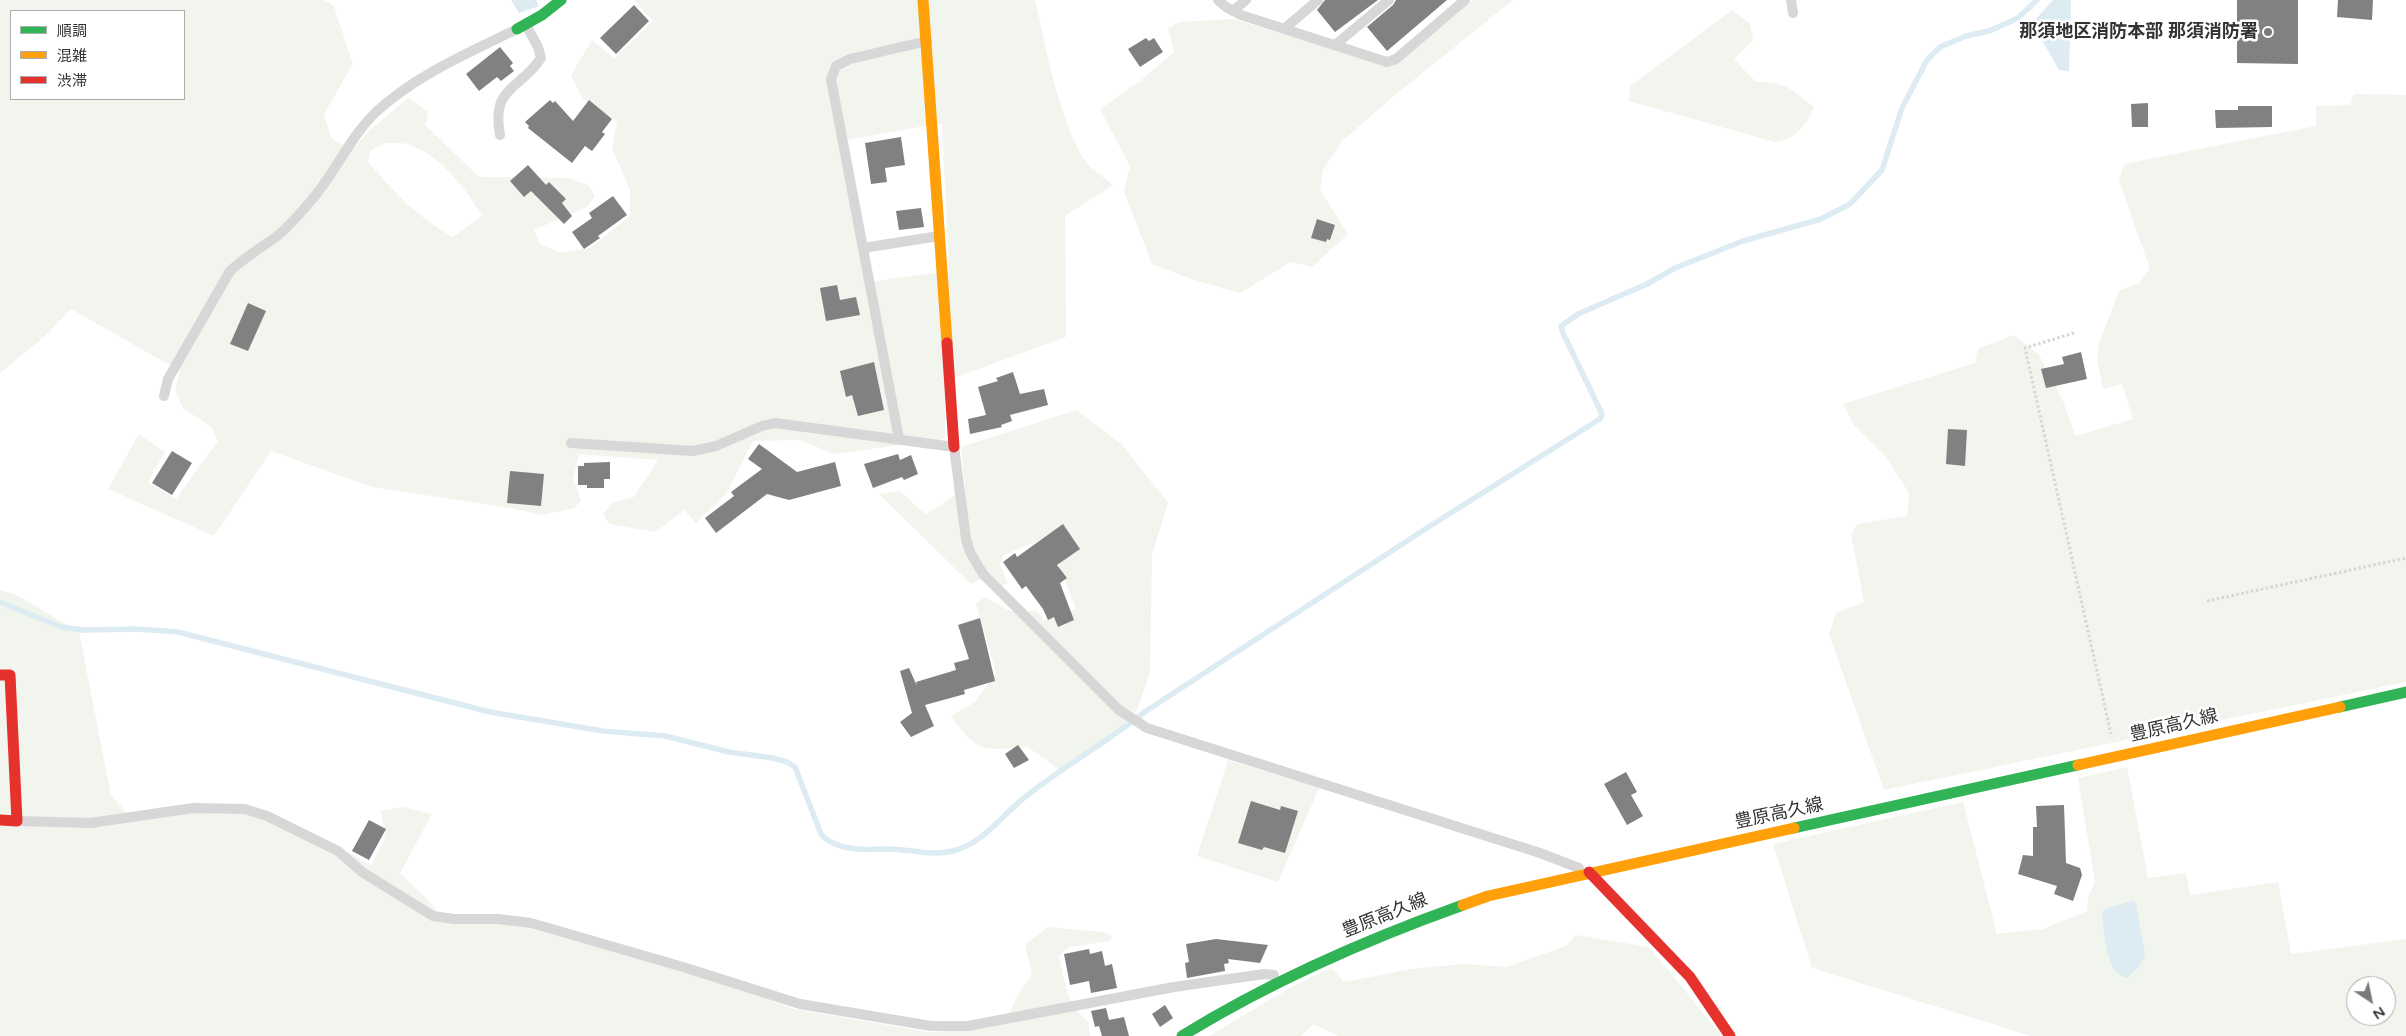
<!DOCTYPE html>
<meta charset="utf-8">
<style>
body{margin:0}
#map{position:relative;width:2406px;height:1036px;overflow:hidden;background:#fff;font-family:"Varela Round","Noto Sans JP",sans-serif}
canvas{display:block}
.legend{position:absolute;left:10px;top:10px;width:175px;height:90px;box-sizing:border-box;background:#fff;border:1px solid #adadad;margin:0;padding:6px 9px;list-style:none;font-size:15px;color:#333}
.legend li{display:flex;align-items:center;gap:10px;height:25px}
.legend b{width:25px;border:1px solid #adadad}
.north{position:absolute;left:2346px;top:976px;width:50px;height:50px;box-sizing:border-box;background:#fff;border:1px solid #adadad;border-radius:50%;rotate:146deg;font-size:14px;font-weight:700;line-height:20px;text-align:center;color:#333}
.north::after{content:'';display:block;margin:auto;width:18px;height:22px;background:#7a7a7a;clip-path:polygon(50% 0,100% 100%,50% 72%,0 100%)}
</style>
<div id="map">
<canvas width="2406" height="1036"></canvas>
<ul class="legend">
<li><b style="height:6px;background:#30b455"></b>順調</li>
<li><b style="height:6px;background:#ff9f0a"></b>混雑</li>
<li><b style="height:6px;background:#e5322d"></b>渋滞</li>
</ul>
<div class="north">N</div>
</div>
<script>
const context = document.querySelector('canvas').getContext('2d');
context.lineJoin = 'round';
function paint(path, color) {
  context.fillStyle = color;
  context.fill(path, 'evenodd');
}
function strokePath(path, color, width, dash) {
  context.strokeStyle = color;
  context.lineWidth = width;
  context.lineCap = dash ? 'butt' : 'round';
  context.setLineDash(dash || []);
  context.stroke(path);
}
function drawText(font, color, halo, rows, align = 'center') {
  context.font = font + ' "Varela Round","Noto Sans JP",sans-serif';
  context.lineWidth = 5;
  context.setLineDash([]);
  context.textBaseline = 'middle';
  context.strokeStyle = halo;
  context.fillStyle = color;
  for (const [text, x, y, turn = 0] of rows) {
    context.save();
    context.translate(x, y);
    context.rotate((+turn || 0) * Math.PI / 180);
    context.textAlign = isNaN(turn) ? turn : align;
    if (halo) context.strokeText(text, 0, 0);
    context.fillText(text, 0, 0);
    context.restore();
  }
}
const green = new Path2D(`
 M0,0H324L334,6L353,64L324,114L331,138L352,150L369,131L408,98L428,111L425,125L479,177L568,178L588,185L595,196L587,207L534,230L539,243L560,253L590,248L630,216V190L612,148L617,121L583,99L571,75L592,40L614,58L653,21L634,0H1035C1045,43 1062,137 1091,168C1098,174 1106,179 1113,185L1065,216L1066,337L945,381V439L834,454L800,440L753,441L726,494L696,523L684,510L656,532L609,524L603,514L614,502L634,497L658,460L579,454L573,479L581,500L575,508L542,515L510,508L372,487L271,451L214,536L108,489L139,434L165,452L148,482L176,499L218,441L211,427L183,408L175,390L180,371L71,309L45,336L0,373ZM11,11H184V99H11ZM942,123L949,271L867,282L846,140ZM384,143C392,144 403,142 411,145C442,158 466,188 482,216L453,237C417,217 395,193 368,162L370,151Z
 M1473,0H1513L1401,90L1342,141L1323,170L1320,190L1348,234L1312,267L1291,262L1240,293L1191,279L1152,264L1124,192L1130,166L1100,109L1139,82L1174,52L1168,28L1179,22L1233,19L1390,66Z
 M1732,10L1750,24L1753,40L1734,59L1756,82C1787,82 1790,89 1814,107C1807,125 1795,140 1775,142L1629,101L1630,86Z
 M2354,94L2406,95V682L1884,790L1829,634L1836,613L1864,602L1851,535L1857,524L1907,516L1909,493L1886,457L1854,425L1843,404L1975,363L1978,349L2014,335L2039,355L2063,401L2075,436L2133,419L2122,384L2103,389L2097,360L2099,343L2119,291L2139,283L2150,269L2119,180L2124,164L2316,126V106L2350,105Z
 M1077,410L1122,445L1168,503L1152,554L1150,672L1137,710L1119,730L1058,769L1028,747C983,750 978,754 951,716L975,702L996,673L976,603L985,597L1010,611H1037L1044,620L1076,609L1048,537L1004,555L1000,565L1008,583L1002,586L991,574L971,584L879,494L900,491L926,515L965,488L961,447Z
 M0,590L15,594L79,632L111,795L132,819L192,811L244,812L266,817L333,851L348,852L371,866L385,838L381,811L403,807L432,814L400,873L430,902L443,922L501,924L532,929L727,984L794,1009L928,1032L973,1030L1004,1024L1018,995L1032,974L1025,945L1048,927L1102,932L1112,936L1110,941L1069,947L1059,956C1065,982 1066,1005 1088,1021L1090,1036H0Z
 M1228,760L1319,788L1278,882L1197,856Z
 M2127,767L2148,878L2186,873L2190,895L2278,882L2291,954L2406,939V1036H2031L1812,968L1773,844L1963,802L1997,934L2043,929L2087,911L2088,898L2095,882L2078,778ZM2356,986H2386V1016H2356Z
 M1576,935L1649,947L1722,1036H1338L1314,1024L1301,1036H1209L1295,985L1331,968L1344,982L1411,969L1464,964L1506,967L1566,946Z`);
const water = new Path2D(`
 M511,0H536L539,6L519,13Z
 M2053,0H2071L2069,71L2059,70L2032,23Z
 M2133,901L2136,904L2145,955L2141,964L2127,978C2104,972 2105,932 2102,913L2106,908Z`);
const stream = new Path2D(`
 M0,602L61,627L83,630L137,629L178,632L490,712L603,731L665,736L729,752L773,758L787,762L795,767L821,834C835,851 865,850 885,849C908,848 930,857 953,851C984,843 1001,816 1025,797C1064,766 1107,742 1146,711L1430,526L1600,419L1602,414L1563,333L1561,326L1578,314L1647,284L1675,268L1743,241L1821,219L1850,204L1882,170L1902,108L1927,60L1940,47L1966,36L1989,31L2018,18L2037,0`);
const building = new Path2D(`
 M1325,0H1378L1335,32L1317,10Z
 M1396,0H1447L1387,51L1367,27L1393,5Z
 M2237,0H2298V64L2237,63Z
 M2338,0H2373L2372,20L2337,17Z
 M634,5L649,21L616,54L600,38Z
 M1146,38L1149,41L1154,38L1163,52L1140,67L1128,49Z
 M500,47L513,63L510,66L514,71L501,81L497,77L479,91L466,74Z
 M550,100L553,103L555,101L573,121L589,100L612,119L602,132L605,134L592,151L585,146L572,163L528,128L529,126L525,122Z
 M2148,103V127H2132L2131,104Z
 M2238,106H2272V127L2216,128L2215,110H2238Z
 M901,137L905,165L885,168L887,182L871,184L865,143Z
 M528,165L546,185L549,182L566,199L562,203L572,216L564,224L531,191L524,197L510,181Z
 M613,196L627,215L598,236L600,238L584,249L572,232L592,218L589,213Z
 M921,208L924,227L899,230L896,211Z
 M1317,219L1335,225L1330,240L1327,239L1326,242L1311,238Z
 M837,285L840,300L856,297L860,315L826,321L820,288Z
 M248,303L266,311L248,351L230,344Z
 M2081,352L2087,379L2046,388L2041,369L2064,364L2062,357Z
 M874,362L884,410L858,416L852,395L846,397L840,371Z
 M1013,372L1020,394L1044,389L1048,405L1010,415L1012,421L1001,425L1002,427L970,434L968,419L986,415L978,387L998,381L996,378Z
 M1948,429L1967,430L1965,466L1946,464Z
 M759,444L797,472L835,462L841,486L789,500L767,494L716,533L705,518L734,496L731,492L762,469L748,459Z
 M172,451L192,463L172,495L152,483Z
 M898,454L900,460L911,455L918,474L904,480L902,477L873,488L864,464Z
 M610,462V479H604V488H587V485H578V466H584V463Z
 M510,471L544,474L541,506L507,503Z
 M1063,524L1080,549L1057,565L1067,578L1060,583L1074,620L1058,627L1054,617L1048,620L1043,609L1026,586L1022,589L1003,562L1015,553L1017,557Z
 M980,618L995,681L964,690L965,694L925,705L934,726L911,737L900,722L912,713L900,671L909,668L917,686L916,682L956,670L954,663L969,659L958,625Z
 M1018,745L1029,760L1014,768L1005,754Z
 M1626,772L1637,792L1631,795L1643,816L1627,825L1604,784Z
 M1251,801L1280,810L1281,806L1298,811L1285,853L1264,847L1262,850L1238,843Z
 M2064,805L2066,863L2080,868L2082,875L2073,901L2054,894L2057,886L2018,874L2023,855L2033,856V827H2037L2036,806Z
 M369,820L386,829L369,860L352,851Z
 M1216,939L1268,945L1260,963L1228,959L1229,963L1224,964L1225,971L1187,978L1185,963L1189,962L1186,944Z
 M1089,949L1090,954L1102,951L1105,966L1112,964L1117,988L1091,993L1089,981L1070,985L1064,954Z
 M1165,1005L1173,1018L1160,1027L1152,1014Z
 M1106,1008L1109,1020L1124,1017L1129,1036H1102L1099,1026L1095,1027L1091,1011Z`);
const path = new Path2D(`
 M2074,333L2025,348L2111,734
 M2207,601L2406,558`);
const lane = new Path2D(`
 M1218,0L1226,7L1241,15L1387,62L1396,59L1465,0
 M1791,0L1793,13
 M1233,11L1246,0
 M1284,29L1318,0
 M1335,45L1389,0
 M500,135C491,86 520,90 541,58L538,47L526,25
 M863,248L939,236
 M164,396L168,379L230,271C244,258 260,248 276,237C291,225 303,210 315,196C337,169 351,136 376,112C416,75 468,53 517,29
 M899,439L831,79L836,66L850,59L927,41
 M571,443L693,451L716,446L762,426L775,423L954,447L966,539L970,552L983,574L1119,710L1147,728L1540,853L1579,868
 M18,821L91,823L193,808L245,809L267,816L338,851L362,872L433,916L454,919H498L531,923L683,967L800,1004L931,1026H968L1174,987L1264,974L1274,975`);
const fast = new Path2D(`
 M517,29L542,15L561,0
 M2340,707L2406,692
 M1794,828L2078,765
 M1182,1036C1271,981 1365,940 1463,905`);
const slow = new Path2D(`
 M923,0L947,343
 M2078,765L2340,707
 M1463,905L1488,896L1794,828`);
const jam = new Path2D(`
 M947,343L954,447
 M0,675H10L17,821L0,820
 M1589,872L1690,977L1730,1036`);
const markers = [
 [2268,32,5,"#7a7a7a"]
];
const poiNames = [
 ["那須地区消防本部 那須消防署",2258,32]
];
const streetNames = [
 ["豊原高久線",2174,726,-13],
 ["豊原高久線",1779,814,-12],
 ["豊原高久線",1385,916,-22]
];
paint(green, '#f1f5ed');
paint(water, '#ddebf3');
strokePath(stream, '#ddebf3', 5.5);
paint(building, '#818181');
strokePath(path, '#d6d6d6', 3, [2.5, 2.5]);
strokePath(lane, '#d7d7d7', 10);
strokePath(fast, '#30b455', 11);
strokePath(slow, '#ff9f0a', 11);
strokePath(jam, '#e5322d', 11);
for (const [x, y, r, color] of markers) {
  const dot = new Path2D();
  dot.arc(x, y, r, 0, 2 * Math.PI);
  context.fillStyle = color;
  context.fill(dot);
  strokePath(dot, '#fff', 2);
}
drawText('bold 18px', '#333', '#fff', poiNames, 'right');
drawText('18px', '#333', '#fff', streetNames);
</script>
